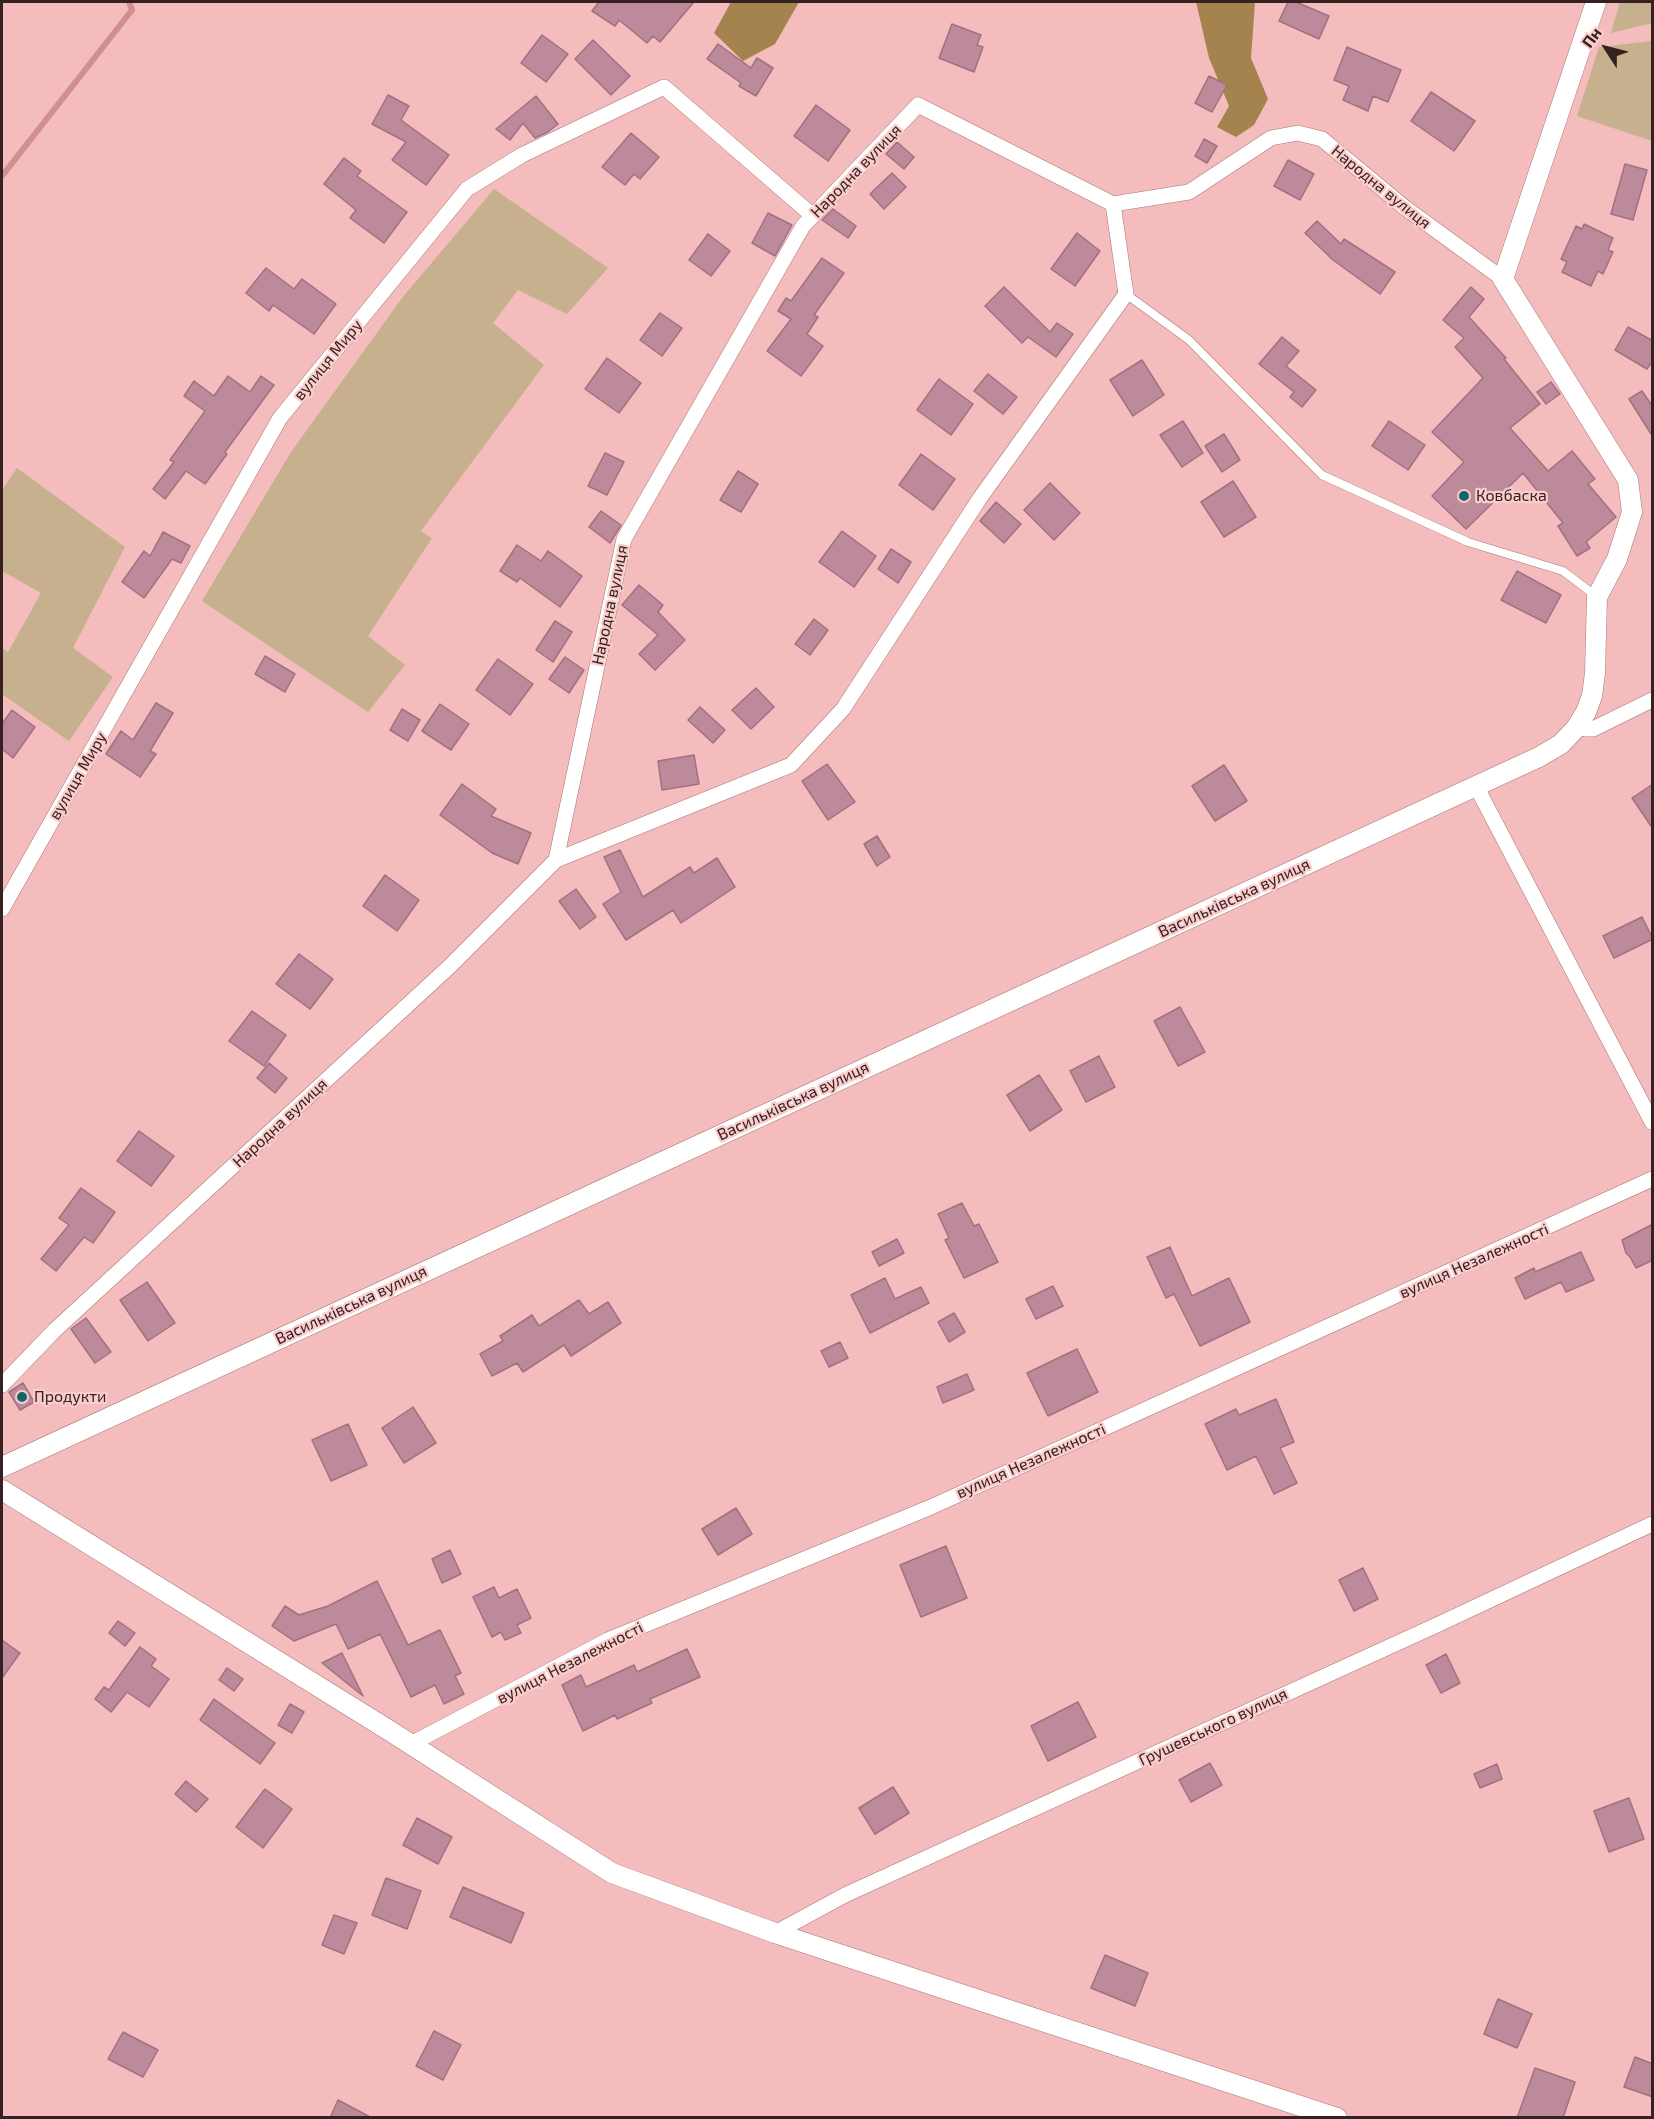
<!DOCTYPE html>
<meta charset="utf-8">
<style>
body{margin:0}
#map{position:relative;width:1654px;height:2119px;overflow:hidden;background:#f4bcbd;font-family:"Exo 2",sans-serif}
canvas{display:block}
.frame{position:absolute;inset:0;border:3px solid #362121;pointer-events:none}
.north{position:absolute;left:1576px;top:18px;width:60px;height:60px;-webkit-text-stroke:4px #facccc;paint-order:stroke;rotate:306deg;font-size:16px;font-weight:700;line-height:24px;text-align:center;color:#362121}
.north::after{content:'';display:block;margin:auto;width:21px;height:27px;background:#362121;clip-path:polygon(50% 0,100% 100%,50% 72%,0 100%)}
</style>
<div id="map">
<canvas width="1654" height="2119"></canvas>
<div class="frame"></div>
<div class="north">Пн</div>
</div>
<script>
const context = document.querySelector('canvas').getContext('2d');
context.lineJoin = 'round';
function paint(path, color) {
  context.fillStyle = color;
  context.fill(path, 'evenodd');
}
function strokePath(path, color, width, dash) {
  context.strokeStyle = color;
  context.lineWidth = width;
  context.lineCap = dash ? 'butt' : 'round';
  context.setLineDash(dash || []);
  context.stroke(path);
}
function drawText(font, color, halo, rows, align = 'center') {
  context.font = font + ' "Exo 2",sans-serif';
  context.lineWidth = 4.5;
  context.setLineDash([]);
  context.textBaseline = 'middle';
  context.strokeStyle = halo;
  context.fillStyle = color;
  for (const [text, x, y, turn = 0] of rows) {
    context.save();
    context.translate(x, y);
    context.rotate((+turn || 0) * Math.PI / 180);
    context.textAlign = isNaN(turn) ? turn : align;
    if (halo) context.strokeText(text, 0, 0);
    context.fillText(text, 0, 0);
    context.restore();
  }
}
const green = new Path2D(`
 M1620,2H1652V23L1611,33Z
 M1652,41V141L1577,116L1599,47Z
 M494,189L608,268L567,314L518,290L493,323L544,365L421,531L432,538L368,636L405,665L368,712L202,601L291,452L402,298Z
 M17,468L125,547L73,648L113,677L69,741L2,694V648L8,652L41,593L2,571V490Z`);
const forest = new Path2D(`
 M731,2H799L775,44L743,61L714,33Z
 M1196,2H1255L1251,58L1268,99L1254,125L1236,137L1217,127L1229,106L1209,58Z`);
const stream = new Path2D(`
 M2,176L132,10L129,2`);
const building = new Path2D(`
 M599,2H694L660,42L653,36L647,43L619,20L615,26L592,11Z
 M1288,2H1296L1329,16L1319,39L1279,21Z
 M952,24L981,35L977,45L983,47L974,72L939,58Z
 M542,35L568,54L546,82L521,63Z
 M593,40L630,76L611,95L575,59Z
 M718,44L751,68L757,58L773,68L756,96L739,86L741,83L707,59Z
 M1347,47L1401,70L1388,102L1373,96L1368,111L1343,100L1349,86L1334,80Z
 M1209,76L1227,85L1212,112L1195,103Z
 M1431,92L1475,121L1454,151L1411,121Z
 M388,95L409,106L401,120L449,155L426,185L392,160L406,142L372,124Z
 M536,96L558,124L548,132L535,138L523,123L510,140L496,129Z
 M816,105L850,130L828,161L794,136Z
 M631,133L659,157L640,179L634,174L625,185L602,167Z
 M1204,139L1217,146L1207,163L1195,156Z
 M897,142L914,157L904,169L886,154Z
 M344,158L361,171L357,176L407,212L384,243L350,218L356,210L324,184Z
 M1288,160L1314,174L1300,200L1274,186Z
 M1625,164L1647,170L1633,220L1611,214Z
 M892,173L906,187L884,209L870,194Z
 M833,209L856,226L848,238L822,220Z
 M768,213L792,225L775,256L752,243Z
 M1317,221L1341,244L1344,239L1395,272L1380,294L1333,260L1305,233Z
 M1584,224L1613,238L1608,250L1613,252L1603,274L1598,271L1591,286L1562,272L1567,262L1561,259L1576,226L1582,229Z
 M1077,233L1100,251L1075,286L1051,269Z
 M708,234L730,251L711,276L689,260Z
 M822,258L844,273L814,315L818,317L807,334L823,346L801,376L767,351L791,319L778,311L786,298L791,301Z
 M266,268L294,289L302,279L336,304L314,334L273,305L269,311L246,293Z
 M1004,287L1050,332L1057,323L1073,334L1056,357L1028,337L1022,343L985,306Z
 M1471,287L1484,299L1469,317L1506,358L1504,359L1540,404L1510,428L1548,471L1572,451L1595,479L1588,484L1616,517L1586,542L1590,548L1577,556L1558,526L1563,523L1523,473L1466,529L1432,496L1464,462L1432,432L1483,378L1455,347L1464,338L1443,320Z
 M660,313L682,328L662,356L640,340Z
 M1628,327L1653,341V360L1647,369L1615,350Z
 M1282,337L1299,351L1286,366L1316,390L1302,407L1290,397L1294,392L1259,364Z
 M607,358L641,383L619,413L585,389Z
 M1142,360L1164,395L1133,416L1110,380Z
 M988,374L1017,397L1003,414L974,391Z
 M228,376L250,392L261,376L274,385L225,452L227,454L205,484L186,471L165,499L153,489L174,462L170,460L205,411L184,396L194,381L214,396Z
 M939,379L973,404L951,435L917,410Z
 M1551,382L1560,394L1546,404L1537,392Z
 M1642,391L1653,407V437L1629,399Z
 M1183,421L1203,453L1182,467L1160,435Z
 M1389,421L1425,445L1408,470L1372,446Z
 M1224,434L1240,460L1222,472L1205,446Z
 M605,453L624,462L607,495L588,486Z
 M921,454L955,479L933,510L899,485Z
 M738,471L758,484L741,512L720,500Z
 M1233,481L1256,517L1224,537L1201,502Z
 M1050,483L1080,513L1054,540L1024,510Z
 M996,502L1021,524L1004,543L980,521Z
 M601,511L621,525L610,543L589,527Z
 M842,531L876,556L854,587L819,562Z
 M163,532L190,546L181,563L172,559L144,598L122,582L144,551L150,556Z
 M517,545L541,561L548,551L582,576L560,607L520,578L517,582L500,571Z
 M891,549L911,562L898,583L878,569Z
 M1517,571L1561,595L1546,623L1501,600Z
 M639,585L663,605L658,612L685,640L655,670L639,654L658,635L622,605Z
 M814,619L828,630L810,655L795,644Z
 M555,621L572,632L553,662L536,650Z
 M265,656L295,674L285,692L255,674Z
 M565,657L584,670L569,693L549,679Z
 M498,659L533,684L510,715L476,690Z
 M756,688L774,707L751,729L732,710Z
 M156,703L173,713L150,751L156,754L140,777L106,754L121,731L133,740Z
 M440,704L469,724L451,750L422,731Z
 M700,707L725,730L713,743L688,720Z
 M402,709L420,720L408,741L390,730Z
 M12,710L35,727L13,758L2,749V724Z
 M694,755L699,784L662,790L658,761Z
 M827,764L855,802L828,820L802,781Z
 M1224,765L1247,801L1215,821L1192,786Z
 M462,784L496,809L491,816L531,833L518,864L492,853L440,815Z
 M1653,784V829L1632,798Z
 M877,836L890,857L877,866L864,844Z
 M620,850L643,897L690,867L694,873L717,858L735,887L681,923L673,910L626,940L603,904L621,892L604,857Z
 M385,875L419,900L397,931L363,906Z
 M576,889L596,917L580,929L559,901Z
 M1642,917L1653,939L1614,958L1603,936Z
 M299,954L333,979L310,1009L276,984Z
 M1180,1007L1205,1052L1178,1066L1154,1021Z
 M252,1011L286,1035L264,1066L229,1041Z
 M1099,1056L1115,1087L1086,1102L1070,1071Z
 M269,1063L287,1078L275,1093L257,1078Z
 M1039,1075L1062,1110L1030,1131L1007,1095Z
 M139,1131L174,1156L151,1186L117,1161Z
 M81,1188L115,1212L93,1243L84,1237L56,1271L41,1259L69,1225L59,1218Z
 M962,1203L974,1226L979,1224L998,1262L964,1278L945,1240L949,1238L938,1214Z
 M1653,1224V1260L1636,1268L1630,1257L1626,1253L1622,1240Z
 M897,1239L904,1253L879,1266L872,1252Z
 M1170,1247L1192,1296L1229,1278L1250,1322L1200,1346L1174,1294L1166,1298L1147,1257Z
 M1581,1252L1594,1280L1566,1292L1561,1282L1525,1299L1515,1278L1534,1268L1535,1272Z
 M885,1278L895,1299L921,1287L929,1303L870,1333L851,1295Z
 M147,1282L175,1323L148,1341L120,1300Z
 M1053,1286L1063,1306L1036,1319L1026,1299Z
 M579,1300L589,1314L608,1302L621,1323L571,1356L564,1345L523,1372L517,1363L492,1376L480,1354L503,1341L500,1336L532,1315L539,1326Z
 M954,1313L965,1332L949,1342L938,1322Z
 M86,1318L111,1352L95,1363L71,1329Z
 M840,1342L848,1358L829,1367L821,1351Z
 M1077,1349L1098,1392L1048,1416L1027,1373Z
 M967,1374L974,1390L943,1403L937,1387Z
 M23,1383L34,1402L20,1410L9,1392Z
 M1276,1399L1294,1442L1280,1448L1297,1483L1274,1494L1256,1456L1227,1470L1205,1424L1236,1409L1239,1415Z
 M413,1407L436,1443L404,1463L382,1428Z
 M348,1424L367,1465L331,1481L312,1440Z
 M736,1508L752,1534L718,1555L702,1529Z
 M946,1546L967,1598L921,1617L900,1565Z
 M450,1550L461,1574L442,1583L432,1559Z
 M1363,1568L1378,1599L1354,1611L1339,1580Z
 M377,1581L408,1645L440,1630L461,1673L455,1676L464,1694L444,1704L435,1685L411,1697L380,1634L348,1649L336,1624L294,1641L272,1626L285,1606L299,1615L328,1606Z
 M494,1587L499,1598L517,1589L531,1618L517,1625L521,1633L505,1640L501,1632L492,1637L473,1597Z
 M118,1621L135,1633L125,1646L109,1633Z
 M2,1640L20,1653L2,1678Z
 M140,1647L156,1659L151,1666L169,1679L149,1707L127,1692L111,1712L95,1699L104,1687L109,1690Z
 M687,1649L700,1677L650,1699L652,1703L617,1719L615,1715L583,1731L562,1685L581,1675L586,1687L634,1665L637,1672Z
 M342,1653L363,1696L322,1663Z
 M1446,1654L1460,1683L1441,1693L1426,1665Z
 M227,1668L243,1679L234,1691L219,1680Z
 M214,1699L275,1743L260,1764L200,1720Z
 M1078,1702L1096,1737L1048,1761L1031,1726Z
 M290,1704L304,1712L292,1733L278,1725Z
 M1210,1763L1222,1785L1191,1802L1179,1780Z
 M1497,1764L1502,1779L1480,1788L1474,1774Z
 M186,1781L208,1799L196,1812L175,1794Z
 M893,1787L909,1813L875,1834L859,1808Z
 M265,1789L292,1809L263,1848L236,1827Z
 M1629,1798L1644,1839L1609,1852L1594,1811Z
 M417,1818L452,1837L438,1864L403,1845Z
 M386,1878L421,1891L407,1929L372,1915Z
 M463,1887L524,1913L511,1943L450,1917Z
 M334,1915L357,1923L344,1954L322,1945Z
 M1105,1955L1148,1973L1135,2006L1091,1988Z
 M1498,1999L1532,2014L1517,2048L1484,2034Z
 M434,2031L461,2045L443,2080L416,2066Z
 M123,2032L158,2050L143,2077L108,2059Z
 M1635,2057L1653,2064V2097L1624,2087Z
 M1535,2068L1575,2082L1563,2118H1517Z
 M338,2100L372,2118H330Z`);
const service = new Path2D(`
 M1126,294L1189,340L1322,475L1468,542L1563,571L1596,596`);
const minor = new Path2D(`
 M1577,727L1586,729H1593L1652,700
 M1476,786L1652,1122
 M556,860L791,765L843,709L980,498L1126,294L1113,204
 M2,909L280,418L467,189L522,155L664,87L813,216
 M2,1385L55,1330L450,966L556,860L624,539L803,226L918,105L1113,204L1189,192L1271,138L1298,133L1322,139L1404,207L1503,279
 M411,1744L608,1640L931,1507L1652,1179
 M775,1933L845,1895L1439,1624L1652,1524`);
const tertiary = new Path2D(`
 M2,1467L1476,786L1539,757L1561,744L1577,727L1586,712L1592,696L1595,673L1597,597L1617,559L1632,512L1628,480L1503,279L1596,2
 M2,1490L390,1731L612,1873L775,1933L1337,2118`);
const markers = [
 [1464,496,6,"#166567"],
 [22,1397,6,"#166567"]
];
const streetNames = [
 ["Народна вулиця",856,171,-46],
 ["Народна вулиця",1381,187,39],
 ["вулиця Миру",328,360,-51],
 ["Народна вулиця",610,605,-78],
 ["вулиця Миру",78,776,-60],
 ["Васильківська вулиця",1234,898,-25],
 ["Васильківська вулиця",793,1101,-25],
 ["Народна вулиця",280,1123,-43],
 ["вулиця Незалежності",1474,1261,-24],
 ["Васильківська вулиця",351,1305,-25],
 ["вулиця Незалежності",1031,1461,-24],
 ["вулиця Незалежності",570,1663,-27],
 ["Грушевського вулиця",1213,1727,-25]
];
const poiNames = [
 ["Ковбаска",1476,496],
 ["Продукти",34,1397]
];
paint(green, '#c7b08e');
paint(forest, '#a4834e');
strokePath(stream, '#d18f90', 6);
paint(building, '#bc8a9a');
strokePath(building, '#a27181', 1.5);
strokePath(service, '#aa7677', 9);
strokePath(minor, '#aa7677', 16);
strokePath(tertiary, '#aa7677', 21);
strokePath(service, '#fff', 8);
strokePath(minor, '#fff', 15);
strokePath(tertiary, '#fff', 20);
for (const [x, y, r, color] of markers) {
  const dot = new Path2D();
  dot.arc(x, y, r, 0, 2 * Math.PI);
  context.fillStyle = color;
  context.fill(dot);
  strokePath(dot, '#facccc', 2);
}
drawText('16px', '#362121', '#facccc', streetNames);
drawText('16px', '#362121', '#facccc', poiNames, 'left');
</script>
